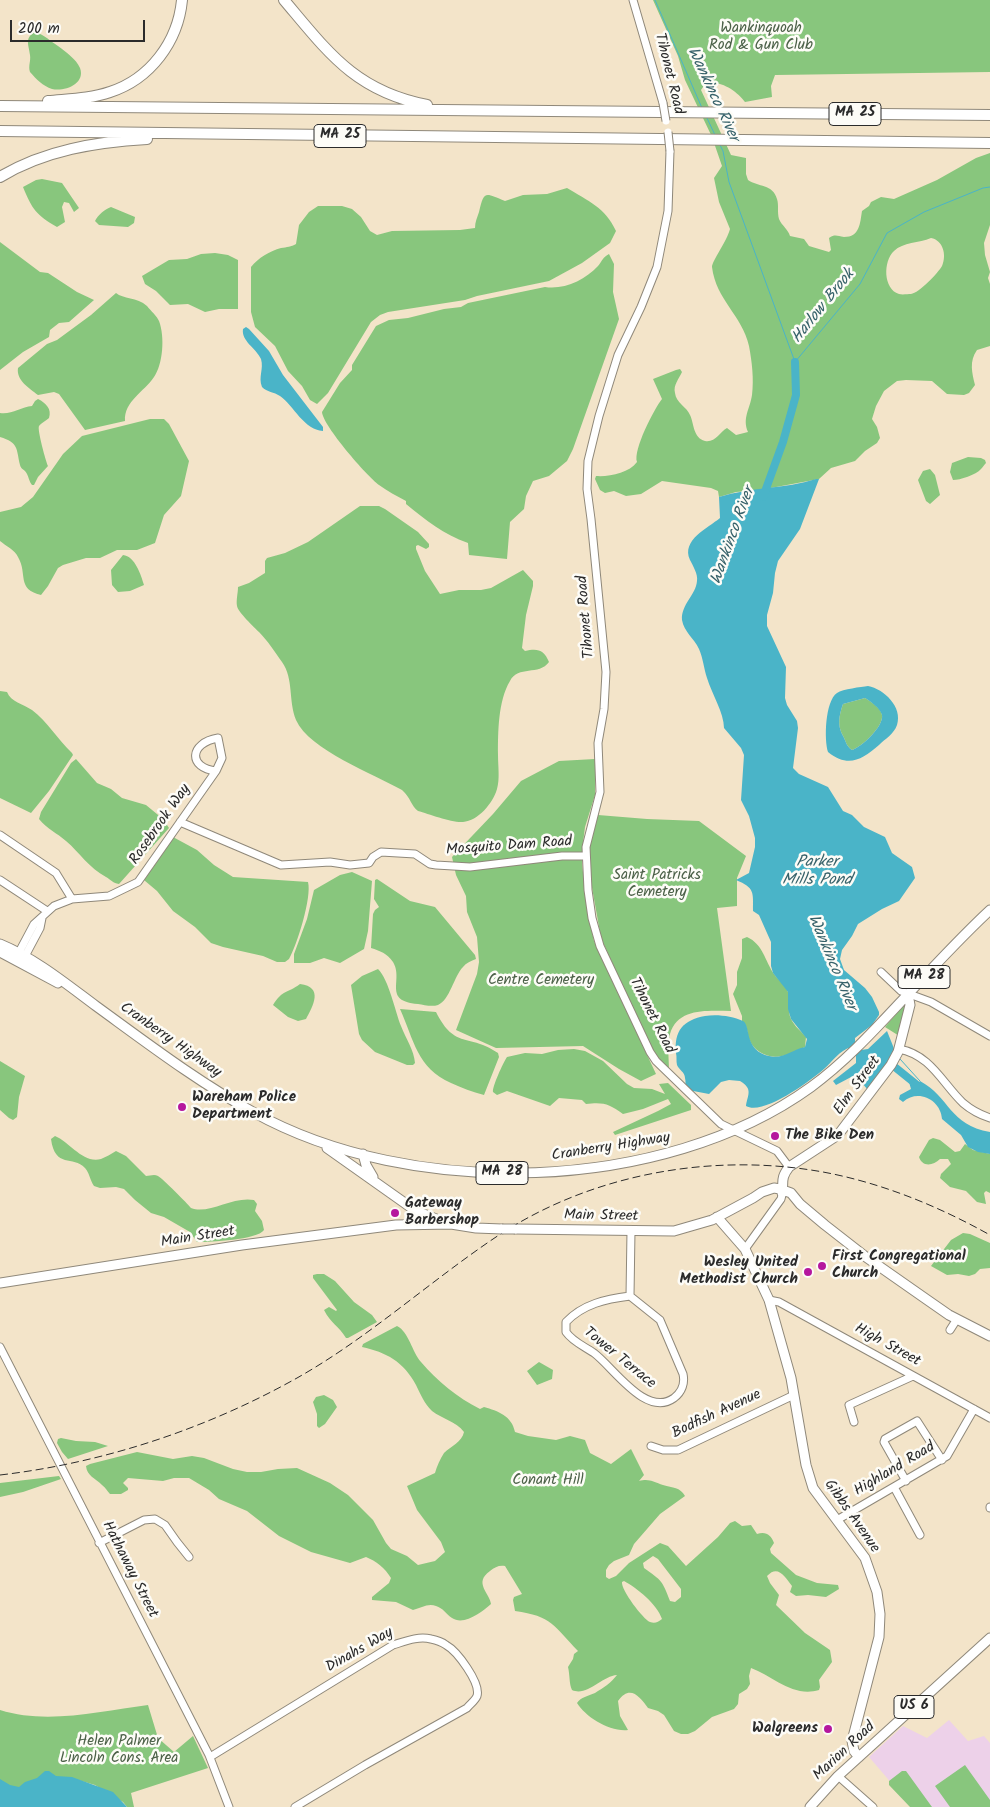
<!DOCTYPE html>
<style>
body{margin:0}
#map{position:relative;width:990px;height:1807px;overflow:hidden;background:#f3e4c9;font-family:Kalam,sans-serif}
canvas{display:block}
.scale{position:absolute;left:10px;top:20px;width:135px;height:22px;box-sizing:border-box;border:2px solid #2b2b2b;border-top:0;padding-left:6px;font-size:15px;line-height:18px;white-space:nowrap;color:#2b2b2b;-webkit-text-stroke:4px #fdfcf7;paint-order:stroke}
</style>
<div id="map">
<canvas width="990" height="1807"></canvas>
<div class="scale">200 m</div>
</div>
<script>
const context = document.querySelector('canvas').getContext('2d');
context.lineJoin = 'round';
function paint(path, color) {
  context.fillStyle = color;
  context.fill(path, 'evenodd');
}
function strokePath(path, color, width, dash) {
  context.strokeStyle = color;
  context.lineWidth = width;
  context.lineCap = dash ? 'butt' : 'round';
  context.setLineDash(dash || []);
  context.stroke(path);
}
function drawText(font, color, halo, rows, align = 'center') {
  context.font = font + ' Kalam,sans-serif';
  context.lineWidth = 5;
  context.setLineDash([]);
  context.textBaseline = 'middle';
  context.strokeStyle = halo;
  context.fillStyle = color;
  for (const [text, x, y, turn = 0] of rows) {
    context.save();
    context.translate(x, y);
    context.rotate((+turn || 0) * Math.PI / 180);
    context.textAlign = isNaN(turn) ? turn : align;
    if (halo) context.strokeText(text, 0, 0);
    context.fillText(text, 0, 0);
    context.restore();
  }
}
const built = new Path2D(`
 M949,1720L968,1741L984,1736L990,1743V1807H912L869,1757L903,1726L927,1738Z`);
const green = new Path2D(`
 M653,0H990V72L775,75L771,86L772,97L745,102C737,91 719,79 705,84L701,90L731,155L746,158V174L748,180C758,187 773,184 777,199C779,205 777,212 779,219C782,226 788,229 790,236L804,239L809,246L829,252L831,250L829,238C835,234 837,236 844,237C860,237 860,223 862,211L869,206L871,202L881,197L894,199L937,180L976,158L990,153V225L984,243L985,255L990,272L988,278L990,284V346L977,350C969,361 972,373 975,385L969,393L964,395L947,394L932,381L906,380L897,381L884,391L876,406L872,419L877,427L880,438L877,443L865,451L855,461L831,468L819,479L760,490L736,492L719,497L718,491L711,488L662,481L641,494L626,496L614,491L605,493L600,490L595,479L596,476C609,477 629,473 637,462C633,450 654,409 662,399L653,379L676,370L680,369L682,372C679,379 673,385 675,393C676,403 687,407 690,415C694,423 693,438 705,441C715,443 720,432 727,428L736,435L748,432C742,418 750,409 752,395C754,379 752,362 749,346C742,315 716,300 712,267C712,261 727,241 730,229L719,202L714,178L722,166L712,137L685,80L678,56ZM931,238C943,240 947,255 942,266C938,273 919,293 911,294C908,294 902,295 899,294C883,289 883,261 894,251C903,242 919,243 931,238Z
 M35,32C45,35 50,41 58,46C66,52 76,59 80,68C86,84 64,92 52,89C43,86 36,79 30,72C28,66 31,61 30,55C29,45 24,38 35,32Z
 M42,179L62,183L79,208L74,212L69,203L64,202L62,207L65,222L57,227C36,215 32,209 23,187L36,180Z
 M567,188C588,201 605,207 616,231L610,243L582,263L549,281L477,296L465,300L388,312L380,315L371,322L328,393L317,404L310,400L302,386L288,371L275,346L255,327L251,312V267C258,258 270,251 281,248C287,247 291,247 296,244L299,225L309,212L318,206H342L352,209L361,217L370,231L377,235L392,231L460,230L475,228C475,222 477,218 479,212C484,191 484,192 505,201L523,195L547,194Z
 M111,207L135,217L134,223L128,227L99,225L95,221C98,215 105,209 111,207Z
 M0,242L40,272L48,273L77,292L94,300L69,322L59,323L50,330L49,337L23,352L0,370Z
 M215,253L228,255L238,260V309H219L205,312L188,304L170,305L156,291L145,284L142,276L169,260L187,259L201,254Z
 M609,254L614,264L613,292L619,319L573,449L567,461L549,476L533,481L526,496L524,509L510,522L507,559L469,555L468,543C443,534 427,521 406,504V501C397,496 387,491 379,485C367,476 323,426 322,412L340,383L352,370V365L376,326L389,320L408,318L444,309L461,307L468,303L545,287C564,290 585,280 598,266C602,261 603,257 609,254Z
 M116,293C123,299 137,297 147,306C151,311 157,316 159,321C165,337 163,364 154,377C144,392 124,401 125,421L85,430L59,394L54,392L38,395C29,388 16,380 18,368L47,344L57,340L91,315Z
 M38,399C46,403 52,409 49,418C46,421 41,423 39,426C37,429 46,462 48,466L38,477L34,485H32C29,481 29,478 27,474C25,469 21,470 20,465C16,448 19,443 0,437V413C11,415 21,407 32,406L35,401Z
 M150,419H164L169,424L189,461L181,496L164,515L155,543L137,550H117L100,558H86L63,565L58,568L48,586L41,595C16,589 28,574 18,557C15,550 6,546 0,541V512L21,507L33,497L63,454L82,436Z
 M968,457L981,458L985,460L986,463C984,465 983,467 981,469C976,475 960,480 953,480L950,472L952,463Z
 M930,469L935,475L940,495L930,504L926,501L918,480L923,471Z
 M360,506H379L385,509L418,532L429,544V547L426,549L418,545L416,546V549L425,571L440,594L459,590H481L491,588L523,570L533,581V586L526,615L522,648L525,651C538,648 544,650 549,662C539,676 518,665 510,681C498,701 498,732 498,755C498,766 500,779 497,789C493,803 478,821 463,822C452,823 429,814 418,811C411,806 411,798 402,790C374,774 309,750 296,720C288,701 294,679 282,662C275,652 267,640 259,632C254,627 238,612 237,606C236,600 238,593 238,587L249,583L265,573V561L267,558L285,553L308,542Z
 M123,555C135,556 141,575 144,585L130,591L118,592L112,585L111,570Z
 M0,691L7,692C11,702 23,704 32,710C47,721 58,740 72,753L73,755L49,791L31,813L0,798Z
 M865,698C871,702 881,708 882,715C884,726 862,747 852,750C846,746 846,741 843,736C837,725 839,716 843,704Z
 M76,759L97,783L111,789L122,798L146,805L163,819L169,828L119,884C113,883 111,880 106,877C89,868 80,853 66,841C57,833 47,829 39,819L41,812L71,763Z
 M595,759V795L585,827L582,851V864L588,913L594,941L656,1074L641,1081L619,1069L583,1046L496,1048L456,1030L477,974L479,962L477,937L467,912L466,896L456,875L452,857L493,814L521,781L559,761Z
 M598,815L647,819L699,821L746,856L737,878V906L717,908L731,1011C709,1011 678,1007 670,1034C667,1045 669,1059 669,1070L652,1051L601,938L591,882L589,844Z
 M173,837L197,850L214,865L233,877L308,882C312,897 297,945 289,959L285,962H277L263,956L223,947L211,943L195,927L173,911L157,891L138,875Z
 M352,872L372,881L368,931L364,949L340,963L324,958L310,963H294V954L307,919L314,890L340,875Z
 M377,879L410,901L435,907L475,955L476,959C471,961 466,963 463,967C454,976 450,1000 438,1005C432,1007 424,1005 418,1004C382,1001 404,980 393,962C387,953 380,951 371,948L373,914L375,910L379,907L374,899L375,880Z
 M747,937C763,944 765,961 774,974C778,980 786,985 788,992C791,1002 787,1010 791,1019C795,1027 801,1031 806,1037L805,1047C797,1050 790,1055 782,1056C769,1059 754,1052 749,1039C747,1033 748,1026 742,1021V1016L733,994L737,985V972L742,958V939Z
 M378,969C389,980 395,1011 401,1026C406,1039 414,1050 415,1063L413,1065H407L375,1052L362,1040L359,1034L351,985L362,976Z
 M300,984C324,987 313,1006 306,1019L298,1021L288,1017L273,1005C283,989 287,994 300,984Z
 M910,998L904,1039L885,1027Z
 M400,1009L436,1012C455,1050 469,1033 498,1053L499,1057L484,1095C472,1092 462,1088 451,1083C417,1068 414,1040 400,1009Z
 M574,1049L585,1051L603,1061L627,1084L634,1088L652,1089L665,1094L659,1084L668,1083L691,1105V1110L615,1135L613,1132L658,1111L671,1104L668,1099L643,1109L623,1114C609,1104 604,1102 586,1104L582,1100L559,1098L550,1106L507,1091L497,1095L493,1092C492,1087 503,1063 507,1057L525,1053L542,1054L558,1050Z
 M0,1061L25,1076L19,1097L17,1117L13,1120L9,1118L0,1110Z
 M55,1136C70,1142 83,1164 101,1159C106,1157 111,1154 116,1151L126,1156L146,1176C150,1176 154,1174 158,1176C162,1178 188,1204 191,1208C209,1215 232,1196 254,1200L257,1204L255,1211L262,1221L264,1230C257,1240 210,1242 197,1242L190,1232L164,1217L151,1213L135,1200L124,1189L116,1187L100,1188L94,1186C90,1180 89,1172 85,1168C73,1155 55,1169 51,1139Z
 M933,1138L940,1140L955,1152L960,1151L965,1144L973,1150L990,1154V1193L986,1191L984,1193L986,1204L977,1202L966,1191L950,1187L940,1178L941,1174L951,1164L948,1159H940C933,1166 922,1167 919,1157L929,1140Z
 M963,1233L970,1234L990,1243V1268L980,1269L975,1274L969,1276L958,1274L947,1275L931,1266L951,1240Z
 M317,1274H324L335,1281L354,1302L372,1315L377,1322L348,1338H346C339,1326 331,1324 324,1310L329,1307L336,1311L337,1310L313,1278V1275Z
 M397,1326C409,1332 412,1352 421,1362C437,1381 458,1398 480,1409L484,1407C498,1411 512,1416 515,1432L528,1436L556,1440L570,1436L585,1440L590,1453L611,1464L631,1449L644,1475L639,1481C649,1478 654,1482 663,1485C673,1488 680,1487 685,1496L660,1514L634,1544L629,1555L614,1561L609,1565L606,1570V1577L609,1579L616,1576L629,1563L660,1543L668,1546L686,1566L718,1537L730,1523L735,1521L742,1526L751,1525L757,1534C766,1531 771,1535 774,1543L770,1549L771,1553L796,1575L817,1583L838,1585L839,1589L826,1597L808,1595L796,1596L790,1592L792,1586C785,1577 778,1564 767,1576L770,1583L779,1595L776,1605L805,1633L830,1650L832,1662L819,1680L820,1687L819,1690C793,1698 773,1676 751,1668L749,1676L750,1684L747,1689L739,1694L738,1704L734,1709L712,1717L695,1731L688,1734H681L674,1731L664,1715L658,1711L648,1708C640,1697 630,1684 618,1701L620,1716L628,1730C609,1732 586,1717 577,1703C581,1697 588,1696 595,1693C603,1688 611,1683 617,1675C602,1676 587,1697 572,1690C569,1684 570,1675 568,1667L573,1659L574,1654L578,1651C554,1626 552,1616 515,1611L513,1600L514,1597L522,1594L505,1566C499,1565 495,1567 490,1571C473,1583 490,1593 491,1604C482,1612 464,1626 452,1618C446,1614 443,1608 436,1606C428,1603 421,1608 413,1610L396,1602L372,1600V1597L389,1583L391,1578C385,1568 376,1561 366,1557L350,1563L311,1552L279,1536L247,1511L219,1499L209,1490L189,1478H174L163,1481L128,1478L123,1483L128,1488V1490L121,1494H110C107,1491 106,1488 102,1485C95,1478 87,1476 86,1466L90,1464L137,1452L173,1459L192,1456L204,1458L233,1469L247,1472H261L278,1469L297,1468L330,1483L348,1495L373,1520L386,1543L391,1549L407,1556L418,1565L435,1561L445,1552L441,1542L417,1510L407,1486L435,1473C437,1466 440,1459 444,1453C451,1446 462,1442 464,1432C456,1421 442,1419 432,1411C424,1403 421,1395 416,1385C404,1362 386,1352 362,1347L363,1344ZM653,1556L658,1559L681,1589V1597L675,1602L670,1601C662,1580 662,1581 644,1568L643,1563ZM624,1581C637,1588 657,1604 662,1619C658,1622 655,1624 650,1622C643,1619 621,1590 622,1582Z
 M539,1362L553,1370L552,1379L537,1385L527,1371Z
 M324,1395L333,1400L337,1407L325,1424L319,1428L317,1426V1414L313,1402L316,1397Z
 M61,1438L76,1441L95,1442L108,1446L68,1459L62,1452L57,1443L58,1439Z
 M59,1476L61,1479L23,1492L0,1497V1483Z
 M148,1705L158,1738L174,1752L193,1736L208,1768L131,1793L134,1807H127L123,1802L95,1785L78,1780L0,1793V1710C47,1725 101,1711 148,1705Z
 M965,1765L990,1800V1807H950L935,1786Z
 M902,1771H906L932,1807H910L889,1785V1781Z`);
const water = new Path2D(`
 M246,327L249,329L269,351L283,375L323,427V431C304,430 294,406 280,396C274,392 267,392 262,387C258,377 264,369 261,359C256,348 241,341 243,329Z
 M816,479H819L800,529L778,561L775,573L773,593L767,615V626L786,667L785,698L787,705L797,721L798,728L793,768L799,774L828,787L843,811L852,815L864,827L885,837L892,853L912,867L915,878L899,901L882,909L858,924L852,936L842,950L840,959L844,970L865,988L872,997L879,1012V1015L872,1025L855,1038V1043L861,1050L868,1049L887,1031L895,1051L893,1056L868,1090L855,1075L836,1085L833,1081L856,1063V1053L851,1047C839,1051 833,1061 824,1069C810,1081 763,1116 746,1106C747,1096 754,1089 740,1081L729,1080L721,1082L709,1094L688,1090L686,1089C685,1085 686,1081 685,1078C685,1072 679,1070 677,1065C676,1061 677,1057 676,1053C674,1031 683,1020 705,1016C717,1014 732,1016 743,1021C751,1026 744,1047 765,1055C783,1061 790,1050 805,1047L807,1039L791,1019L788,1009V992L773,973L771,966V942L759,915L753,911C753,892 755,888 736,880L749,873L755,847V838L749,816L741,800L744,755L741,748L724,728C724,713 712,694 707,678C704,669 703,658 699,649C694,638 684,632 682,620C681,604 696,595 697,581C698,574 693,566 690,560C681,540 708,528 720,518L719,497C750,487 785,489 816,479Z
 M868,686C884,689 903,707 897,725C894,734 885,739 879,745C862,760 848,768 828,752C824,740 825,701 837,693C843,689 861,687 868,686ZM865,698C871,702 880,708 882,715C884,726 862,747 852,750C846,746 846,741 843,736C837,725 839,716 843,704Z
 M920,1081C950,1097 949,1125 990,1132V1154L978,1152L968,1147L961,1135L942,1119C941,1100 918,1088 903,1102L899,1099L900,1095L911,1089L909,1082L917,1085Z
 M45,1771H49L56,1776L72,1777L113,1792L127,1807H0V1779L10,1785L19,1787L25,1782L37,1778Z`);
const stream = new Path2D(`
 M655,0L702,108
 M706,116L715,135
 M720,145L723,151L729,182L795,362L860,284L887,233L924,212L983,188L990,187
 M900,1059L920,1081`);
const river = new Path2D(`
 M763,497L783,442L796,395L795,362
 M896,1068L922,1089`);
const minor = new Path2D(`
 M633,0L663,103
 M670,151L668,211L657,267L641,307L618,355L599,416L588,461L587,489L591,519L606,672L604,709L598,743L600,792L586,847L588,890L592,918L600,946L650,1052L656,1061L721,1124L777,1151L789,1167
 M218,738L222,758L216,771C188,768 189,743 218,738Z
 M180,822L281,865L330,862L350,865L369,863L373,857L381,852L415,854L430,864L436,865L470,867L562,856H586
 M0,835L56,873L72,899
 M0,880L47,911
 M17,956L34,924L54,906L72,899L109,896L138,882L216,771
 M23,960L40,928L42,918
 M881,972L901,991L931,1002L990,1036
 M899,1049C931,1055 942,1083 963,1103C970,1109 981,1115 990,1118
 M745,1249L781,1199L782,1195
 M630,1296L660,1320L683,1374C685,1383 682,1392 674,1398C646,1418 614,1368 594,1353C584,1346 573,1342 566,1332V1322C583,1304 606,1299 630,1296Z
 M630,1296L631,1231
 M769,1300L779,1302L990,1418
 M950,1330L957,1319
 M0,1347L209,1755L229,1807
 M854,1422L849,1405L913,1376
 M651,1446L663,1450H678L794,1395
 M906,1481L884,1442L885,1439L917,1421L942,1460
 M894,1487L920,1535
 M990,1507V1508
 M837,1520L947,1456L974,1409
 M99,1543L144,1520L155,1519L165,1525L177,1542L189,1557
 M210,1757L393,1645C406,1641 418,1636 431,1639C436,1640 442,1642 446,1645C457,1651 481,1683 477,1696C475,1701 470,1704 467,1708L365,1765L295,1807
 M838,1776L873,1807`);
const major = new Path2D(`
 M0,944C36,959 65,983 96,1006C147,1043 198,1082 253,1112C411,1200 663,1194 811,1087C848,1060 879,1025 910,992C936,964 962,936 990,910
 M0,952L58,983
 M327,1148L416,1211L444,1222
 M363,1154L366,1165L373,1177
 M782,1193C784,1181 780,1179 789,1167L838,1135L891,1065L898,1052L910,1005L908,994
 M717,1217L745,1249L769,1300L791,1378L806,1465L813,1488L865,1558L877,1592L880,1614L879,1637L852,1741L854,1751L859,1757
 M515,1229L674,1231L712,1220L753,1198L762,1192L774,1188L780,1189L791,1193L800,1204L825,1225L866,1257L926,1299L949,1315L990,1336
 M0,1283L242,1245L396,1225L451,1224L476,1228L502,1229
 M810,1807L838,1776L990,1638`);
const highway = new Path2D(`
 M284,0C328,52 355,91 427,105
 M48,101C69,99 90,99 110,92C150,79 178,42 182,0
 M0,106L990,115
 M0,131L990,143
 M0,177C45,150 96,142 147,139`);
const rail = new Path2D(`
 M0,1475C103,1463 206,1429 297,1378C368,1338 429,1282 496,1237C590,1174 712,1152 823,1172C882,1183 938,1206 990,1235`);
const minorBridge = new Path2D(`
 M663,103L666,121
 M668,132L670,151`);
const majorBridge = new Path2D(`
 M502,1229H515`);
const markers = [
 [182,1107,5,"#b5179e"],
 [775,1136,5,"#b5179e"],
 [395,1213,5,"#b5179e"],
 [822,1266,5,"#b5179e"],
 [808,1272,5,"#b5179e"],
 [828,1729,5,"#b5179e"]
];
const shields = [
 [855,114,52],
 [340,136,52],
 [924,977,52],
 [502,1173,52],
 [914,1707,40]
];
const shieldNames = [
 ["MA 25",855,114],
 ["MA 25",340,136],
 ["MA 28",924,977],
 ["MA 28",502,1173],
 ["US 6",914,1707]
];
const parkNames = [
 ["Wankinquoah",761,29],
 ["Rod & Gun Club",761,46],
 ["Saint Patricks",657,876],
 ["Cemetery",657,893],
 ["Centre Cemetery",541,981],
 ["Conant Hill",548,1481],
 ["Helen Palmer",119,1742],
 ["Lincoln Cons. Area",119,1759]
];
const streetNames = [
 ["Tihonet Road",668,74,76],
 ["Tihonet Road",587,617,-95],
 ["Rosebrook Way",161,825,-55],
 ["Mosquito Dam Road",509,847,-4],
 ["Tihonet Road",651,1016,63],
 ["Cranberry Highway",170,1041,35],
 ["Elm Street",858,1086,-54],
 ["Cranberry Highway",611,1148,-9],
 ["Main Street",601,1217,1],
 ["Main Street",198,1238,-9],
 ["High Street",887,1346,29],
 ["Tower Terrace",619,1359,39],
 ["Bodfish Avenue",717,1415,-25],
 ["Highland Road",895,1470,-31],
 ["Gibbs Avenue",851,1517,55],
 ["Hathaway Street",129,1570,63],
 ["Dinahs Way",360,1651,-30],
 ["Marion Road",845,1752,-43]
];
const poiNames = [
 ["Wareham Police",192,1098],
 ["Department",192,1115],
 ["The Bike Den",785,1136],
 ["Gateway",405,1204],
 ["Barbershop",405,1221],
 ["First Congregational",832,1257],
 ["Church",832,1274],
 ["Wesley United",798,1263,"right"],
 ["Methodist Church",798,1280,"right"],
 ["Walgreens",818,1729,"right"]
];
const waterNames = [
 ["Wankinco River",712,95,65],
 ["Harlow Brook",824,307,-51],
 ["Wankinco River",734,536,-70],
 ["Parker",817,863],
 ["Mills Pond",817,881],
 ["Wankinco River",831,963,67]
];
paint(built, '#edd1e9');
paint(green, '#88c67d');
paint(water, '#4ab4c8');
strokePath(stream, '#4ab4c8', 1);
strokePath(river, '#4ab4c8', 8);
strokePath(minor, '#8f887a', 9);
strokePath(major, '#8f887a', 11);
strokePath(highway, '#8f887a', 12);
strokePath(minor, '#fff', 7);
strokePath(major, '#fff', 9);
strokePath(highway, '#fff', 10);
strokePath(rail, '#2b2b2b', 1, [8, 4]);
strokePath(minorBridge, '#8f887a', 9, []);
strokePath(majorBridge, '#8f887a', 11, []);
strokePath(minorBridge, '#fff', 7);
strokePath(majorBridge, '#fff', 9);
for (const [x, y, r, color] of markers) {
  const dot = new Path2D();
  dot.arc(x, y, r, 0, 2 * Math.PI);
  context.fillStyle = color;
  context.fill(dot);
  strokePath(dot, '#fdfcf7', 2);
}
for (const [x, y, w] of shields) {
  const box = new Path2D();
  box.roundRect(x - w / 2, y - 11.5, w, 23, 4);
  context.fillStyle = '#fdfcf7';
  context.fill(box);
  strokePath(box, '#2b2b2b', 1);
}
drawText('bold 14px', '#2b2b2b', null, shieldNames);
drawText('15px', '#4c6148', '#fdfcf7', parkNames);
drawText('15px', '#2b2b2b', '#fdfcf7', streetNames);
drawText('bold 15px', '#2b2b2b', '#fdfcf7', poiNames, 'left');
drawText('italic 16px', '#37626a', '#fdfcf7', waterNames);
</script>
